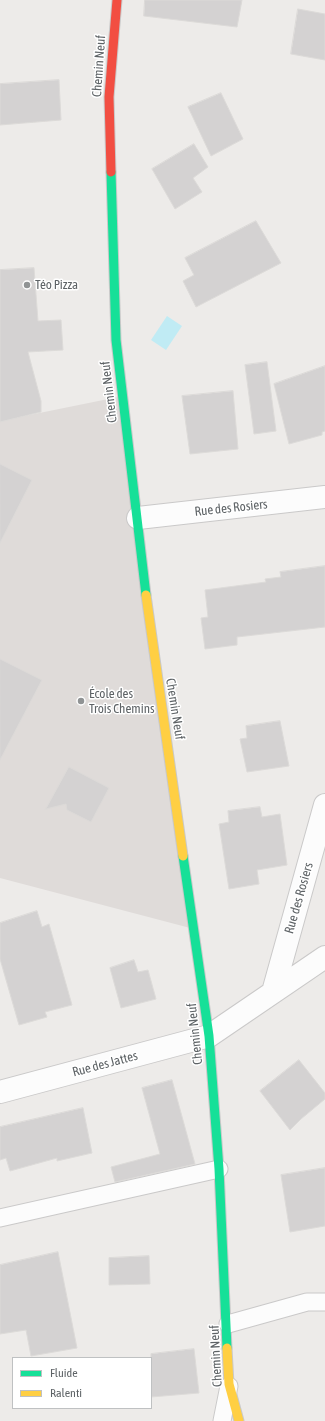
<!DOCTYPE html>
<meta charset="utf-8">
<style>
body{margin:0}
#map{position:relative;width:325px;height:1421px;overflow:hidden;background:#edebe9;font-family:"Asap Condensed",sans-serif}
canvas{display:block}
.legend{position:absolute;left:12px;top:1357px;width:140px;height:52px;box-sizing:border-box;background:#fff;border:1px solid #bfc1c2;margin:0;padding:5px 7px;list-style:none;font-size:12px;color:#5e6366}
.legend li{display:flex;align-items:center;gap:8px;height:20px}
.legend b{width:20px;border:1px solid #bfc1c2}
</style>
<div id="map">
<canvas width="325" height="1421"></canvas>
<ul class="legend">
<li><b style="height:5px;background:#16e098"></b>Fluide</li>
<li><b style="height:5px;background:#ffcf43"></b>Ralenti</li>
</ul>
</div>
<script>
const context = document.querySelector('canvas').getContext('2d');
context.lineJoin = 'round';
function paint(path, color) {
  context.fillStyle = color;
  context.fill(path, 'evenodd');
}
function strokePath(path, color, width, dash) {
  context.strokeStyle = color;
  context.lineWidth = width;
  context.lineCap = dash ? 'butt' : 'round';
  context.setLineDash(dash || []);
  context.stroke(path);
}
function drawText(font, color, halo, rows, align = 'center') {
  context.font = font + ' "Asap Condensed",sans-serif';
  context.lineWidth = 3;
  context.setLineDash([]);
  context.textBaseline = 'middle';
  context.strokeStyle = halo;
  context.fillStyle = color;
  for (const [text, x, y, turn = 0] of rows) {
    context.save();
    context.translate(x, y);
    context.rotate((+turn || 0) * Math.PI / 180);
    context.textAlign = isNaN(turn) ? turn : align;
    if (halo) context.strokeText(text, 0, 0);
    context.fillText(text, 0, 0);
    context.restore();
  }
}
const education = new Path2D(`
 M123,396L194,929L0,878V421Z`);
const water = new Path2D(`
 M167,316L182,326L166,350L151,340Z`);
const building = new Path2D(`
 M145,0H242L237,27L144,16Z
 M298,9L325,14V60L291,54Z
 M59,80L61,120L0,125V84Z
 M221,93L243,139L211,156L188,107Z
 M194,144L208,167L193,178L202,192L175,209L152,169Z
 M256,221L281,263L196,307L183,281L194,275L185,258Z
 M34,268L38,321L61,320L63,350L28,352L41,401V412L0,422V270Z
 M267,362L276,431L254,434L245,365Z
 M325,366V431L322,432V435L289,444L274,384Z
 M233,391L238,449L190,454L182,396Z
 M0,464L32,480L0,543Z
 M325,566V627L237,637V645L205,649L201,618L208,617L205,590L266,582L265,579L281,577L280,572Z
 M0,659L42,680L0,760Z
 M280,721L289,766L247,772L240,739L247,738L246,726Z
 M69,767L109,788L91,822L67,810L66,804L46,809Z
 M260,807L262,817L280,814L287,865L257,870L259,884L229,889L219,824L229,822L228,811Z
 M37,911L42,927L49,924L72,1005L45,1012L47,1017L19,1025L0,959V923Z
 M134,960L138,972L148,970L156,999L121,1008L110,968Z
 M299,1060L325,1093V1099L301,1119L290,1130L260,1091Z
 M172,1080L195,1164L115,1182L111,1167L160,1154L142,1088Z
 M83,1108L92,1153L57,1161V1158L10,1171L6,1158L0,1160V1127Z
 M325,1168V1226L290,1232L281,1175Z
 M58,1252L77,1348L31,1356L26,1330L0,1334V1265Z
 M149,1256L150,1284L109,1285V1258Z
 M194,1349L199,1393L151,1397V1354Z`);
const lane = new Path2D(`
 M0,1218L219,1169
 M228,1324L307,1302H325
 M222,1421L229,1386`);
const street = new Path2D(`
 M138,518L325,497
 M273,992L325,805
 M0,1092L209,1036L325,957`);
const fast = new Path2D(`
 M111,172L116,340L146,595
 M183,856L209,1036L219,1169L227,1348`);
const slow = new Path2D(`
 M146,595L183,856
 M227,1348L229,1384L239,1421`);
const jam = new Path2D(`
 M111,172L109,97L117,0`);
const markers = [
 [27,285,4,"#909394"],
 [81,701,4,"#909394"]
];
const streetNames = [
 ["Chemin Neuf",99,66,-86],
 ["Chemin Neuf",109,392,-97],
 ["Rue des Rosiers",231,508,-6],
 ["Chemin Neuf",175,709,81],
 ["Rue des Rosiers",299,898,-74],
 ["Chemin Neuf",195,1034,-96],
 ["Rue des Jattes",105,1064,-15],
 ["Chemin Neuf",216,1356,-93]
];
const poiNames = [
 ["Téo Pizza",35,285],
 ["École des",89,694],
 ["Trois Chemins",89,709]
];
paint(education, '#dfdbd9');
paint(water, '#c0ebf4');
paint(building, '#d4d2d2');
strokePath(building, '#dcdad8', 1);
strokePath(lane, '#cac9c9', 19);
strokePath(street, '#cac9c9', 24);
strokePath(fast, '#c9c9c9', 11);
strokePath(slow, '#c9c9c9', 11);
strokePath(jam, '#c9c9c9', 11);
strokePath(lane, '#fcfcfc', 17);
strokePath(street, '#fcfcfc', 22);
strokePath(fast, '#16e098', 9);
strokePath(slow, '#ffcf43', 9);
strokePath(jam, '#f24e42', 9);
for (const [x, y, r, color] of markers) {
  const dot = new Path2D();
  dot.arc(x, y, r, 0, 2 * Math.PI);
  context.fillStyle = color;
  context.fill(dot);
  strokePath(dot, '#fff', 1.5);
}
drawText('13px', '#5e6366', '#fff', streetNames);
drawText('13px', '#5e6366', '#fff', poiNames, 'left');
</script>
